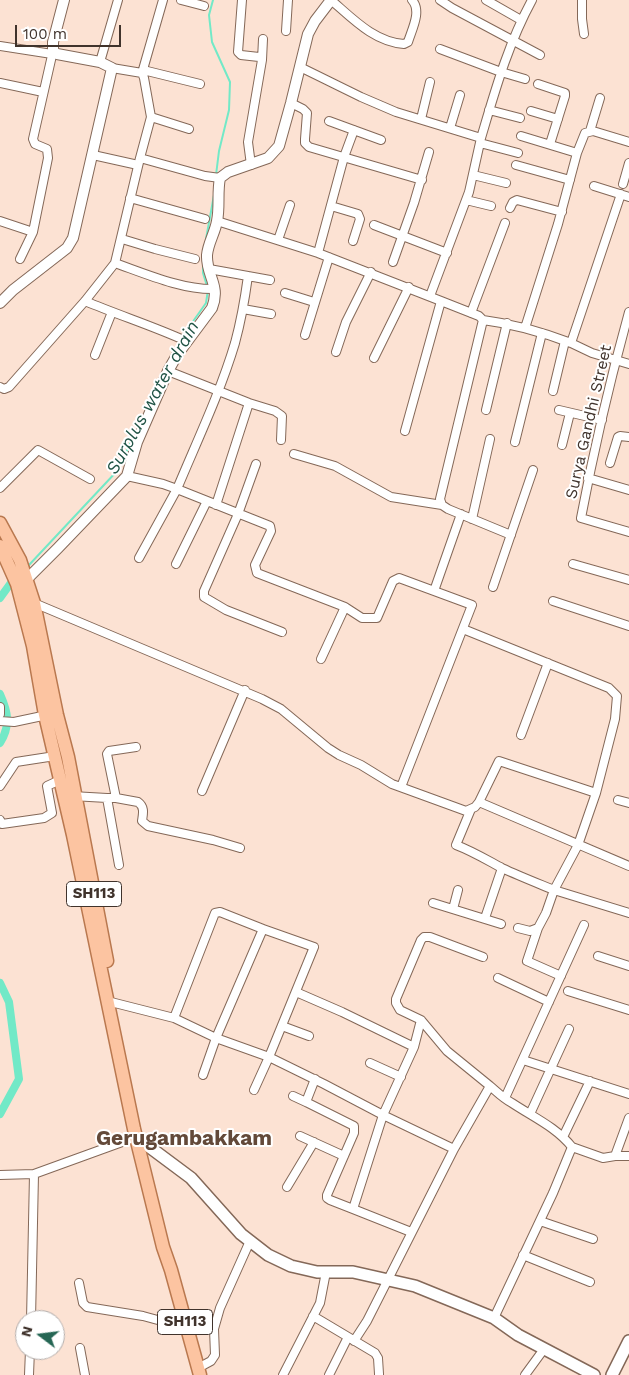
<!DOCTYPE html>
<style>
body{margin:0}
#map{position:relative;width:629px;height:1375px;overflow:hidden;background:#fce2d3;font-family:"Work Sans",sans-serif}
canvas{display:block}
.north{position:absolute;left:15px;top:1310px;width:50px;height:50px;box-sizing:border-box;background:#fff;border:1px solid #b3adab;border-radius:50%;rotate:285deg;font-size:14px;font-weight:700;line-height:20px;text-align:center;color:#40332c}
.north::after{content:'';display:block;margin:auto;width:18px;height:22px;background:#256654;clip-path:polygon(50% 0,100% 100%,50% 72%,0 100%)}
.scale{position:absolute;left:15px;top:25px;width:106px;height:22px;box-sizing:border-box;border:2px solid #40332c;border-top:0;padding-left:6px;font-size:15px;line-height:18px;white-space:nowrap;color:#40332c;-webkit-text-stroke:4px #fff;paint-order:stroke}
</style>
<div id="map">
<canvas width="629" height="1375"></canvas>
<div class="north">N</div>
<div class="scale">100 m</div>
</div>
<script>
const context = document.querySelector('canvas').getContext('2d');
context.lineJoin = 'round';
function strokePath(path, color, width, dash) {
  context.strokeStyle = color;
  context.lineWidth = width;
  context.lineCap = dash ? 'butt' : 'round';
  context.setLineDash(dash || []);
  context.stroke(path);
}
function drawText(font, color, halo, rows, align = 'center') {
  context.font = font + ' "Work Sans",sans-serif';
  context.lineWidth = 4;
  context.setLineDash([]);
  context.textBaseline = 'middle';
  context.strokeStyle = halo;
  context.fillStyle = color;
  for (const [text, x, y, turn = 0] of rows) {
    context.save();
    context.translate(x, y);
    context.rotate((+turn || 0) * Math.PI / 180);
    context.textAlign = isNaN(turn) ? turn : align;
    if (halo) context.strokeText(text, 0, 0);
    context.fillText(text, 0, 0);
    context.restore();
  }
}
const stream = new Path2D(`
 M213,0L209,15L212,42L230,82L229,110L219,151L216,175
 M206,239L214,195
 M203,261V273L207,286
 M182,337L206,303L208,290
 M29,565L118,470L136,431`);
const canal = new Path2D(`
 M0,598L13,580
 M0,694C8,712 11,725 0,743
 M0,983L9,1002L19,1079L0,1114`);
const minor = new Path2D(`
 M181,0L204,6
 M242,0L238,52L241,55L259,57L262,60L248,142L251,165
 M331,0C352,18 374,42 404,44L408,42C412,29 422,11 412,0
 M440,0L452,8L540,55
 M486,0L521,20
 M582,0V19L584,34
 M286,31L288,0
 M0,46L52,54
 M440,49L501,72L525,79
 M262,60L263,39
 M100,62L118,0
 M300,67L361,97L396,112L481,138C495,91 508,44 532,0
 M112,68L142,73L144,78L151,117L140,158
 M143,70L200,84
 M142,73L163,0
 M0,83L43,92
 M538,84L565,93V96L550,144
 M291,103L303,109L307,113L305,139V143L309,147L422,180
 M489,110L520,118
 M531,111L558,119
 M151,117L189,129
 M421,119L430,82
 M329,121L381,140
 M450,128L460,95
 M590,131L600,98
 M521,136L577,153
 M480,143L518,153
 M93,155L138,165
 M516,165L570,180
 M473,175L506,183
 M623,184L629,163
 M594,186L629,197
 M621,194L571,343L592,353L629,364
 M130,198L205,219
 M466,200L491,206
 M331,206L358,214L360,219L353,241
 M510,208L513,202L517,200L562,212
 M0,221L33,232
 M217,221L318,253L441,301
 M374,225L447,253
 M122,239L155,249L195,259
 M278,240L290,205
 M318,253L344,157L354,130
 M20,259L33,232L48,158L47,149L35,144L33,139L53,51
 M393,262L414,203L429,152
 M115,263C146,274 183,290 215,289
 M209,269L270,280
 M248,276C245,298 241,321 235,343C220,393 197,441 177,489L270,526L271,531L255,565L257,573L345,607L321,659
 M285,293L314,302
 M430,296L469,192L481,138
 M85,301C118,315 153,326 186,341
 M243,309L271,314
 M629,312C610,380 594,449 581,518L629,532
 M471,313L505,223
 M525,328L558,224L577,153L585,133L593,131L629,142
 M305,335L329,257
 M336,352L346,322L371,272
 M95,355L112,312
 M374,358L409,287
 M168,371L249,403L275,411L282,416L281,440
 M0,387L4,389L9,387L85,301L115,263L140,158L205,176L220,178
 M553,391L565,341
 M486,410L507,323
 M559,410L602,420
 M405,431L441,301L479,316L483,320
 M515,442L542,333
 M562,445L570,413
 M294,454L335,466L391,497L442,505
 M610,463L618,437L620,436L629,437
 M256,464L238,514L204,591V597L226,610L282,632
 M127,476L163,484L177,489L139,558
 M588,478L629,490
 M0,488L38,450L90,479
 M216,505L249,403
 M472,519L490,439
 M511,535L448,509L442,505L440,499L483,320C514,324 542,332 571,343
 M176,564L207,501
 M573,564L629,580
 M493,587L533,470
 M434,591L461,514
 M553,601L629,626
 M34,603L262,699L281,709L328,748L339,755L361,765L392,784L466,811L475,807L479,802
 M345,607L362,618H377L393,581L399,578L472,605L401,787
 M463,629L609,688L617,696L615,719L596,793L578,845L554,890C537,883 519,876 502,868C487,860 472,851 456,845L471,809
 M0,707V714
 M0,721L14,722L47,715
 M521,735L548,663
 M0,786L16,762L55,756
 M202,791L245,690
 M596,793L499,761L479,802L629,866
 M72,796L107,798
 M116,798L138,802C145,807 143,814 142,821L148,826L213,840L240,848
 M618,800L629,803
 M0,820L2,824L44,818L52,813L47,786L60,780
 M119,865L107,798H116L107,754L109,751L136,747
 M433,903L501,924
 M453,909L458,890
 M485,918L502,868
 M518,928L530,931L538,928L546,913L554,890L629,913
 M538,928L527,961L561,976
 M598,956L629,966
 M483,957L430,937H424L421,940L396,999V1003L400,1010L421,1020L447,1051L490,1086
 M498,978L549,1002
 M568,991L629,1010
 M296,992L342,1012L414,1047L383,1115L353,1209L411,1232
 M107,1001L174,1018L216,1038L269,1057L324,1084L383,1115L454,1149L367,1321L354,1341
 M174,1018L215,913L220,912L263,929L216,1038L203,1075
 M282,1026L309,1036
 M414,1047L421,1020
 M523,1060L629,1094
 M370,1063L401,1077
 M315,1079L306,1102L354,1126V1133L327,1195V1198L330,1200L353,1209
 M254,1090L269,1057L314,947L263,929
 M293,1096L306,1102
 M505,1098L584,925
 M530,1114L569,1029
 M300,1136L344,1156
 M563,1137L590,1081
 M572,1147L603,1158L615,1156L629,1118
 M454,1149L490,1086C497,1092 504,1099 512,1103C533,1117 556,1127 572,1147L553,1193L494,1318
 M615,1156H629
 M0,1175L34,1174L136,1137
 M287,1187L314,1142
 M540,1221L593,1239
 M523,1255L590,1282
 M79,1283L83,1303L87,1307L143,1316L187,1328
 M313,1316L375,1353L378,1358L379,1374
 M31,1320L34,1174
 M80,1348L85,1375
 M198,1368L211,1361L215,1355L214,1329L220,1308L250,1241
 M29,1375L30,1350
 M283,1375L320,1303L326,1272
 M329,1375L348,1337
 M525,1375L544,1349`);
const tertiary = new Path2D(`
 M0,303L13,290L67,248L73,238L112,68L100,62L57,54L53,51V42L64,0
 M20,582L27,579L58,548L127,476L137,442L168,371L177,355L212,308C221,285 206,276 207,255C208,243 215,233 217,221C220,207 217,192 220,178L228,172L268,158L279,146L291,103L308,34L315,21L331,0`);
const secondary = new Path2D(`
 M136,1137L191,1178L241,1234L268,1255L291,1266L317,1272H353L415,1286L494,1318L518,1335L594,1375
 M612,1375L629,1341`);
const primary = new Path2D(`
 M0,523L20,560L34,603L57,715L68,757L107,961
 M0,546L17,584L33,646L45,715L73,835L134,1129L163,1247L171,1270L200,1375`);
const shields = [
 [94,894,55],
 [185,1322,55]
];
const shieldNames = [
 ["SH113",94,894],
 ["SH113",185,1322]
];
const streetNames = [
 ["Surya Gandhi Street",589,422,-77]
];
const waterNames = [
 ["Surplus water drain",153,398,-61]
];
const districtNames = [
 ["Gerugambakkam",184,1139]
];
strokePath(stream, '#72e9c7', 2);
strokePath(canal, '#72e9c7', 8);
strokePath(minor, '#846858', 10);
strokePath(tertiary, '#846858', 12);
strokePath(secondary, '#846858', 14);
strokePath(primary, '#b9784f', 15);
strokePath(minor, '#fff', 8);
strokePath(tertiary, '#fff', 10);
strokePath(secondary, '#fff', 11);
strokePath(primary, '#fcc4a1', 12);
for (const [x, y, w] of shields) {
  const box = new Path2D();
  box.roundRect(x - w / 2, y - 12.5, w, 25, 4);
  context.fillStyle = '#fff';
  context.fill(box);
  strokePath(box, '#40332c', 1);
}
drawText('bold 15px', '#40332c', null, shieldNames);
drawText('16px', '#40332c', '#fff', streetNames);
drawText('italic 18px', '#215446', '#fff', waterNames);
drawText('bold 21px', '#634939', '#fff', districtNames);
</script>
